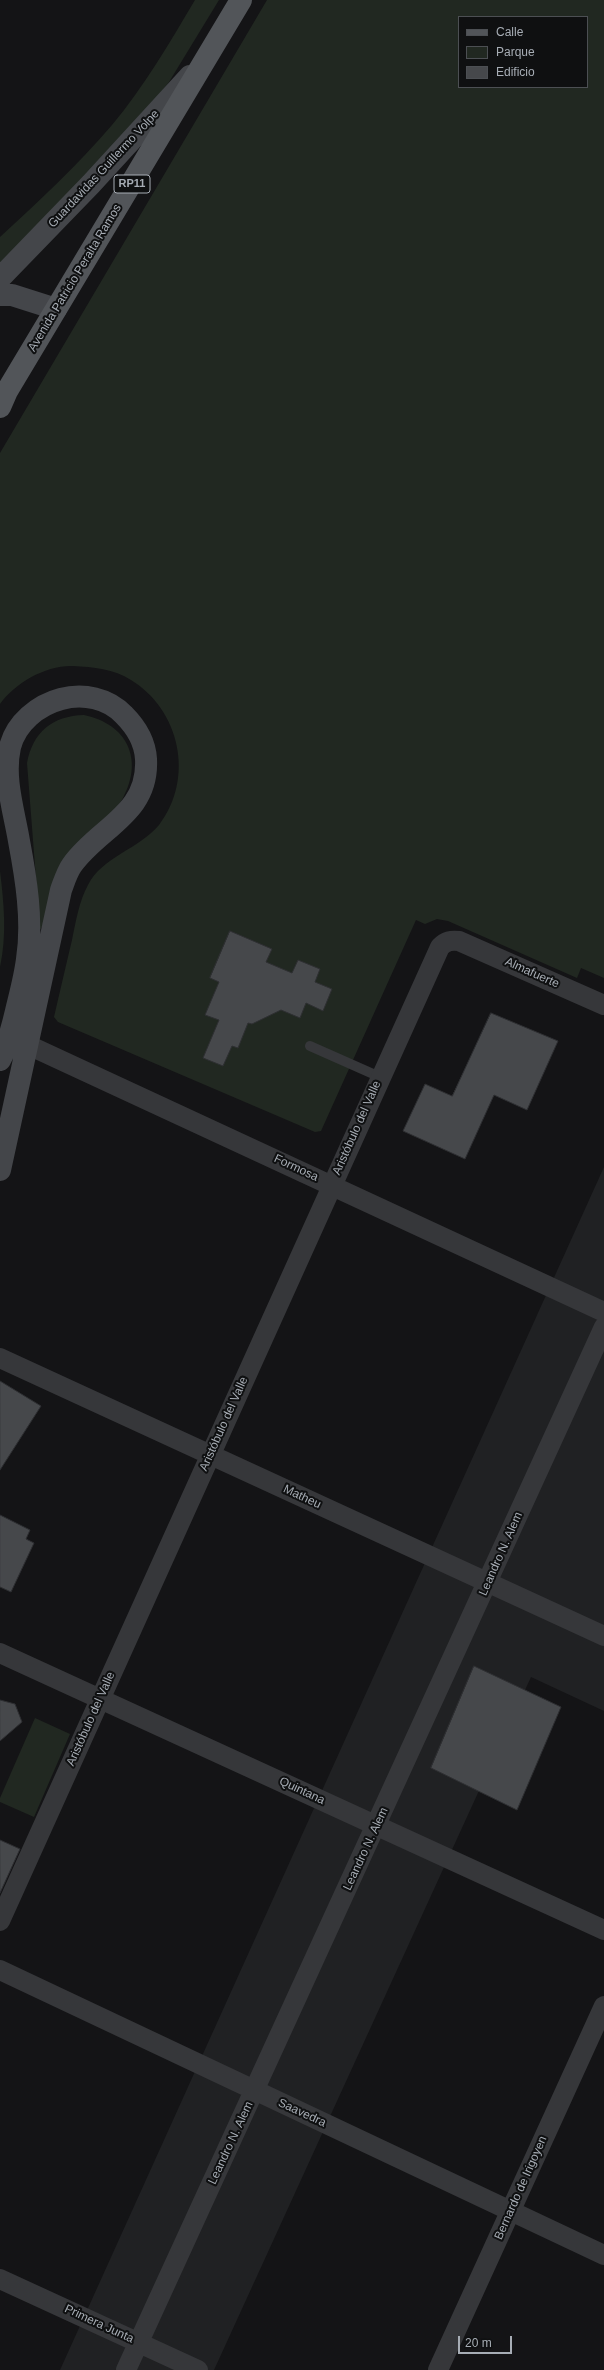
<!DOCTYPE html>
<meta charset="utf-8">
<style>
body{margin:0}
#map{position:relative;width:604px;height:2370px;overflow:hidden;background:#141416;font-family:Arial,sans-serif}
canvas{display:block}
.legend{position:absolute;left:458px;top:16px;width:130px;height:72px;box-sizing:border-box;background:#0f1011;border:1px solid #4c4f53;margin:0;padding:5px 7px;list-style:none;font-size:12px;color:#a7adb5}
.legend li{display:flex;align-items:center;gap:8px;height:20px}
.legend b{width:20px;border:1px solid #4c4f53}
.scale{position:absolute;left:458px;top:2336px;width:54px;height:18px;box-sizing:border-box;border:2px solid #a7adb5;border-top:0;padding-left:5px;font-size:12px;line-height:14px;white-space:nowrap;color:#a7adb5;-webkit-text-stroke:3px #0f1011;paint-order:stroke}
</style>
<div id="map">
<canvas width="604" height="2370"></canvas>
<ul class="legend">
<li><b style="height:5px;background:#525559"></b>Calle</li>
<li><b style="height:11px;background:#212821"></b>Parque</li>
<li><b style="height:11px;background:#46484b"></b>Edificio</li>
</ul>
<div class="scale">20 m</div>
</div>
<script>
const context = document.querySelector('canvas').getContext('2d');
context.lineJoin = 'round';
function paint(path, color) {
  context.fillStyle = color;
  context.fill(path, 'evenodd');
}
function strokePath(path, color, width, dash) {
  context.strokeStyle = color;
  context.lineWidth = width;
  context.lineCap = dash ? 'butt' : 'round';
  context.setLineDash(dash || []);
  context.stroke(path);
}
function drawText(font, color, halo, rows, align = 'center') {
  context.font = font + ' Arial,sans-serif';
  context.lineWidth = 4;
  context.setLineDash([]);
  context.textBaseline = 'middle';
  context.strokeStyle = halo;
  context.fillStyle = color;
  for (const [text, x, y, turn = 0] of rows) {
    context.save();
    context.translate(x, y);
    context.rotate((+turn || 0) * Math.PI / 180);
    context.textAlign = isNaN(turn) ? turn : align;
    if (halo) context.strokeText(text, 0, 0);
    context.fillText(text, 0, 0);
    context.restore();
  }
}
const built = new Path2D(`
 M604,1167V1711L531,1677L214,2370H60Z`);
const green = new Path2D(`
 M195,0H219L169,82L130,134L0,268V237C39,201 78,165 112,125C144,87 170,42 195,0Z
 M267,0H604V978L581,968L577,978L448,921L437,919L425,924L416,920L321,1131L315,1132L58,1022L54,1017C60,991 66,965 72,940C76,921 79,901 88,885C102,857 139,849 159,825C195,778 180,710 131,680C114,669 93,667 73,666C46,665 15,683 0,704V453ZM459,17H587V87H459Z
 M84,715C127,724 144,759 123,798L40,930L27,763C33,732 52,716 84,715Z
 M0,871C4,904 7,935 0,967Z
 M35,1718L70,1734L34,1817L0,1802V1798Z`);
const building = new Path2D(`
 M230,931L272,949L266,962L292,973L298,960L320,969L315,982L332,989L323,1011L306,1003L300,1018L281,1010L252,1024L248,1023L238,1048L232,1046L223,1066L203,1058L219,1020L205,1015L219,982L210,978Z
 M491,1013L558,1041L527,1110L494,1095L465,1159L403,1131L425,1084L452,1096Z
 M0,1381L41,1406L0,1470Z
 M0,1515L30,1530L26,1539L34,1543L11,1592L0,1587Z
 M474,1666L561,1707L517,1810L431,1768Z
 M0,1700L15,1704L22,1722L0,1741Z
 M0,1840L20,1849L0,1893Z`);
const lane = new Path2D(`
 M310,1046L380,1077`);
const street = new Path2D(`
 M13,1038L604,1312
 M0,1358L604,1636
 M0,1653L604,1930
 M0,1921L440,947C446,941 451,940 459,941L604,1005
 M0,1970L604,2255
 M0,2279L198,2370
 M126,2370L604,1327
 M438,2370L604,2006`);
const secondary = new Path2D(`
 M0,278L91,184L190,76
 M0,295H12L56,309
 M0,1060C8,1045 12,1028 16,1011C20,994 25,976 27,959C33,921 26,878 19,841C14,811 3,778 10,747C16,723 38,705 61,699C83,693 108,698 124,715C136,727 145,742 146,759C149,814 99,827 72,865C67,872 64,882 61,890L0,1170`);
const primary = new Path2D(`
 M0,407L7,391L241,0`);
const shields = [
 [132,184,36]
];
const shieldNames = [
 ["RP11",132,184]
];
const streetNames = [
 ["Guardavidas Guillermo Volpe",104,169,-47],
 ["Avenida Patricio Peralta Ramos",75,278,-59],
 ["Almafuerte",532,973,24],
 ["Aristóbulo del Valle",357,1128,-66],
 ["Formosa",296,1168,25],
 ["Aristóbulo del Valle",224,1424,-66],
 ["Matheu",302,1497,25],
 ["Leandro N. Alem",501,1554,-66],
 ["Aristóbulo del Valle",91,1719,-66],
 ["Quintana",302,1791,25],
 ["Leandro N. Alem",366,1849,-65],
 ["Saavedra",302,2113,25],
 ["Leandro N. Alem",231,2143,-65],
 ["Bernardo de Irigoyen",521,2188,-66],
 ["Primera Junta",99,2324,25]
];
paint(built, '#202123');
paint(green, '#212821');
paint(building, '#46484b');
strokePath(building, '#2e2f32', 1);
strokePath(lane, '#36373a', 10);
strokePath(street, '#36373a', 20);
strokePath(secondary, '#44464a', 22);
strokePath(primary, '#525559', 22);
for (const [x, y, w] of shields) {
  const box = new Path2D();
  box.roundRect(x - w / 2, y - 9, w, 18, 3);
  context.fillStyle = '#0f1011';
  context.fill(box);
  strokePath(box, '#a7adb5', 1);
}
drawText('bold 11px', '#a7adb5', null, shieldNames);
drawText('12px', '#a7adb5', '#0f1011', streetNames);
</script>
